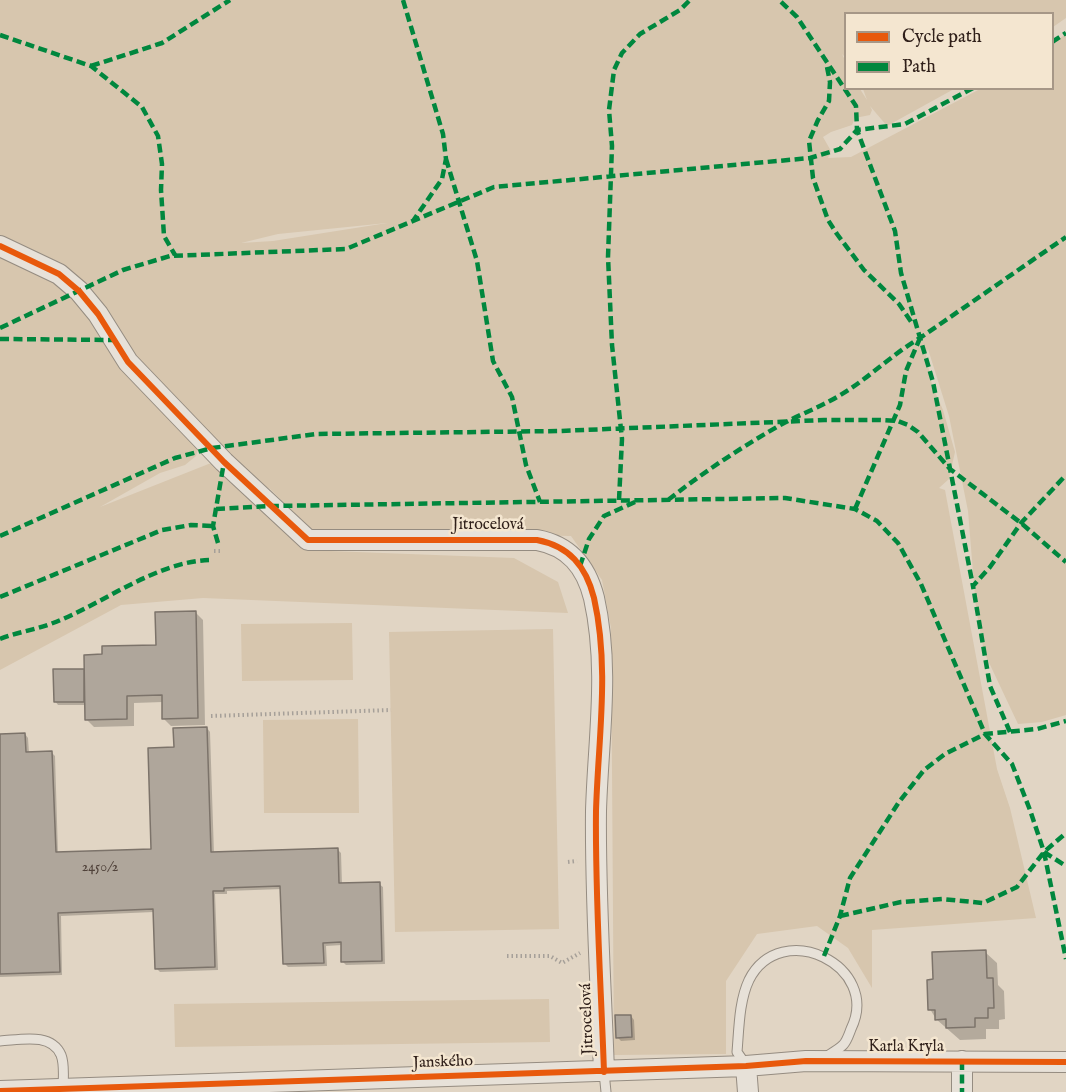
<!DOCTYPE html>
<meta charset="utf-8">
<style>
body{margin:0}
#map{position:relative;width:1066px;height:1092px;overflow:hidden;background:#e1d5c4;font-family:"IM FELL English",serif}
canvas{display:block}
.legend{position:absolute;left:844px;top:12px;width:210px;height:78px;box-sizing:border-box;background:#f4e6d0;border:2px solid #a69787;margin:0;padding:8px 10px;list-style:none;font-size:18px;color:#30201a}
.legend li{display:flex;align-items:center;gap:12px;height:30px}
.legend b{width:30px;border:2px solid #a69787}
</style>
<div id="map">
<canvas width="1066" height="1092"></canvas>
<ul class="legend">
<li><b style="height:8px;background:#e8590c"></b>Cycle path</li>
<li><b style="height:8px;background:#00873e"></b>Path</li>
</ul>
</div>
<script>
const context = document.querySelector('canvas').getContext('2d');
context.lineJoin = 'round';
function paint(path, color) {
  context.fillStyle = color;
  context.fill(path, 'evenodd');
}
function strokePath(path, color, width, dash) {
  context.strokeStyle = color;
  context.lineWidth = width;
  context.lineCap = dash ? 'butt' : 'round';
  context.setLineDash(dash || []);
  context.stroke(path);
}
function drawText(font, color, halo, rows, align = 'center') {
  context.font = font + ' "IM FELL English",serif';
  context.lineWidth = 5;
  context.setLineDash([]);
  context.textBaseline = 'middle';
  context.strokeStyle = halo;
  context.fillStyle = color;
  for (const [text, x, y, turn = 0] of rows) {
    context.save();
    context.translate(x, y);
    context.rotate((+turn || 0) * Math.PI / 180);
    context.textAlign = isNaN(turn) ? turn : align;
    if (halo) context.strokeText(text, 0, 0);
    context.fillText(text, 0, 0);
    context.restore();
  }
}
const green = new Path2D(`
 M0,0H1066V18L1053,27L1052,14H846L845,57L842,54L845,60L846,88L860,89L867,100L863,89H954L887,126L870,106L872,110L870,115L855,118L852,125L831,132L823,137L831,151L828,158L851,157L980,89L1052,88L1053,43L1066,34V715L1042,722L1018,724L984,652L976,609L968,511L949,416L928,349L926,354L932,385L943,410L955,452L949,479L939,488L945,490L997,769L1010,808L1036,918L872,930V988L848,948L817,926L757,934L726,981V1054L614,1055L611,628L602,580L571,536L313,531L270,489L256,481L231,457L153,376L125,342L92,289L60,267L0,235ZM387,223L273,241L241,243L278,234Z
 M0,252L63,285L198,449L196,456L185,465L160,473L100,507L211,463L304,550L514,558L558,582L568,613L203,598L121,605L0,670Z
 M352,623L353,680L242,681L241,624Z
 M553,629L559,929L395,932L389,632Z
 M358,719L359,813H264L263,720Z
 M549,999L550,1042L175,1047L174,1004Z`);
const shadow = new Path2D(`
 M195,612L203,620L205,725L171,726L164,719L163,702L134,703V726L94,727L86,719V705H58L55,701V670H85L103,655L158,646Z
 M207,728L210,732L214,854L338,850L341,853L342,885L379,884L383,887L385,964L346,965L343,962L342,945L326,946L327,966L288,967L285,964L282,889L227,891V894H215L218,970L160,972L156,968L154,912L61,916L62,975L0,977V735L25,734L28,738L29,753H52L55,756L58,854L152,850L175,748Z
 M985,952L997,963L998,985L1004,991L1005,1019L999,1020V1029H986V1039L960,1040L936,1019L930,1009L935,981Z
 M631,1016L634,1020L635,1040L621,1041L617,1037Z`);
const building = new Path2D(`
 M196,611L198,718L162,719V695L127,696V719L85,720L84,655L102,654V646L156,645L155,612Z
 M53,669H84V702H54Z
 M207,727L211,852L338,848L339,883L380,882L382,961L341,962V942L323,943L324,963L283,964L280,886L224,888V891H213L215,967L155,969L153,909L58,913L60,972L0,974V734L25,733L26,752L52,751L56,852L151,849L148,748L174,747L173,728Z
 M986,950L987,978H993L994,1008H988V1018H975V1027L946,1028V1019L935,1020V1010H928L927,980L933,979L932,952Z
 M615,1015H631L632,1037L616,1038Z`);
const path = new Path2D(`
 M214,551H221
 M211,716L391,710
 M568,862L577,861
 M507,956H550L562,963L580,953`);
const lane = new Path2D(`
 M0,1041C20,1040 51,1032 61,1055C65,1065 63,1079 63,1089
 M746,1065L737,1052C739,1029 739,1001 749,980C781,917 882,966 851,1029C849,1034 847,1041 843,1045C838,1050 830,1054 824,1058
 M604,1072L606,1092`);
const street = new Path2D(`
 M0,246L59,274L79,291L98,314L128,362L224,462L308,540H537C569,546 586,566 594,598C610,669 598,740 596,811C595,898 601,985 604,1072
 M962,1061V1092
 M746,1066L748,1092
 M0,1091L746,1066L806,1061L1066,1062`);
const quiet = new Path2D(`
 M403,0L443,134L446,159L442,179L413,221
 M0,35L91,66L142,107L158,136L162,164L161,190L164,236L175,255
 M1052,42L1066,33
 M91,66L162,43L230,0
 M827,67L830,82L829,101L818,120L809,141L813,178L828,220L837,234L864,270L899,304L912,323
 M973,88L905,124L857,130L895,231L901,273L933,382L973,586
 M446,159L477,261L493,361L512,397L526,465L540,502
 M0,328L123,270L170,256L346,249L494,187L810,158L840,149L857,130L856,106L797,17L779,0
 M0,339L114,340
 M619,500L622,439L612,345L608,257L612,146L609,110L614,70L622,53L640,34L680,10L690,0
 M668,500C705,471 743,446 784,423C801,414 820,407 837,397C867,380 891,355 920,338L1066,237
 M216,509L272,506L785,498L855,509L877,521L898,543L921,584L985,734L1012,764L1030,810L1044,852L1066,959
 M855,509L900,405L906,371L920,338
 M0,536L175,458L212,448L316,434L560,431L824,420H880L898,421L908,425L918,432L950,469L1021,523L1066,562
 M218,543L213,526L224,462
 M580,566L589,539L604,516L635,502
 M0,597L162,530L191,525L213,526
 M0,639C17,632 35,630 53,623C103,604 155,562 209,560
 M1010,732L990,686L973,586L990,567L1021,523L1066,475
 M1044,852L1066,866
 M840,916L901,902L942,899L983,903L1017,887L1044,852L1066,833
 M824,956L840,916L850,878L899,802L924,770L945,754L985,734L1037,729L1066,721
 M962,1061V1092`);
const cycleway = new Path2D(`
 M0,246L59,274L79,291L98,314L128,362L224,462L308,540H537C569,546 586,566 594,598C610,669 598,740 596,811C595,898 601,985 604,1072
 M0,1091L746,1066L806,1061L1066,1062`);
const numberNames = [
 ["2450/2",100,868]
];
const streetNames = [
 ["Jitrocelová",488,526],
 ["Jitrocelová",588,1019,-92],
 ["Karla Kryla",906,1048],
 ["Janského",443,1063,-2]
];
paint(green, '#d7c6ae');
paint(shadow, '#0003');
paint(building, '#afa69b');
strokePath(building, '#7c736a', 1.5);
strokePath(lane, '#958c81', 11);
strokePath(street, '#958c81', 22);
strokePath(path, '#a6a099', 4, [1.5, 3]);
strokePath(lane, '#e7e1d8', 9);
strokePath(street, '#e7e1d8', 20);
strokePath(quiet, '#00873e', 4.5, [9, 4.5]);
strokePath(cycleway, '#e8590c', 6);
drawText('14px', '#50423a', null, numberNames);
drawText('16px', '#30201a', '#f4e6d0', streetNames);
</script>
